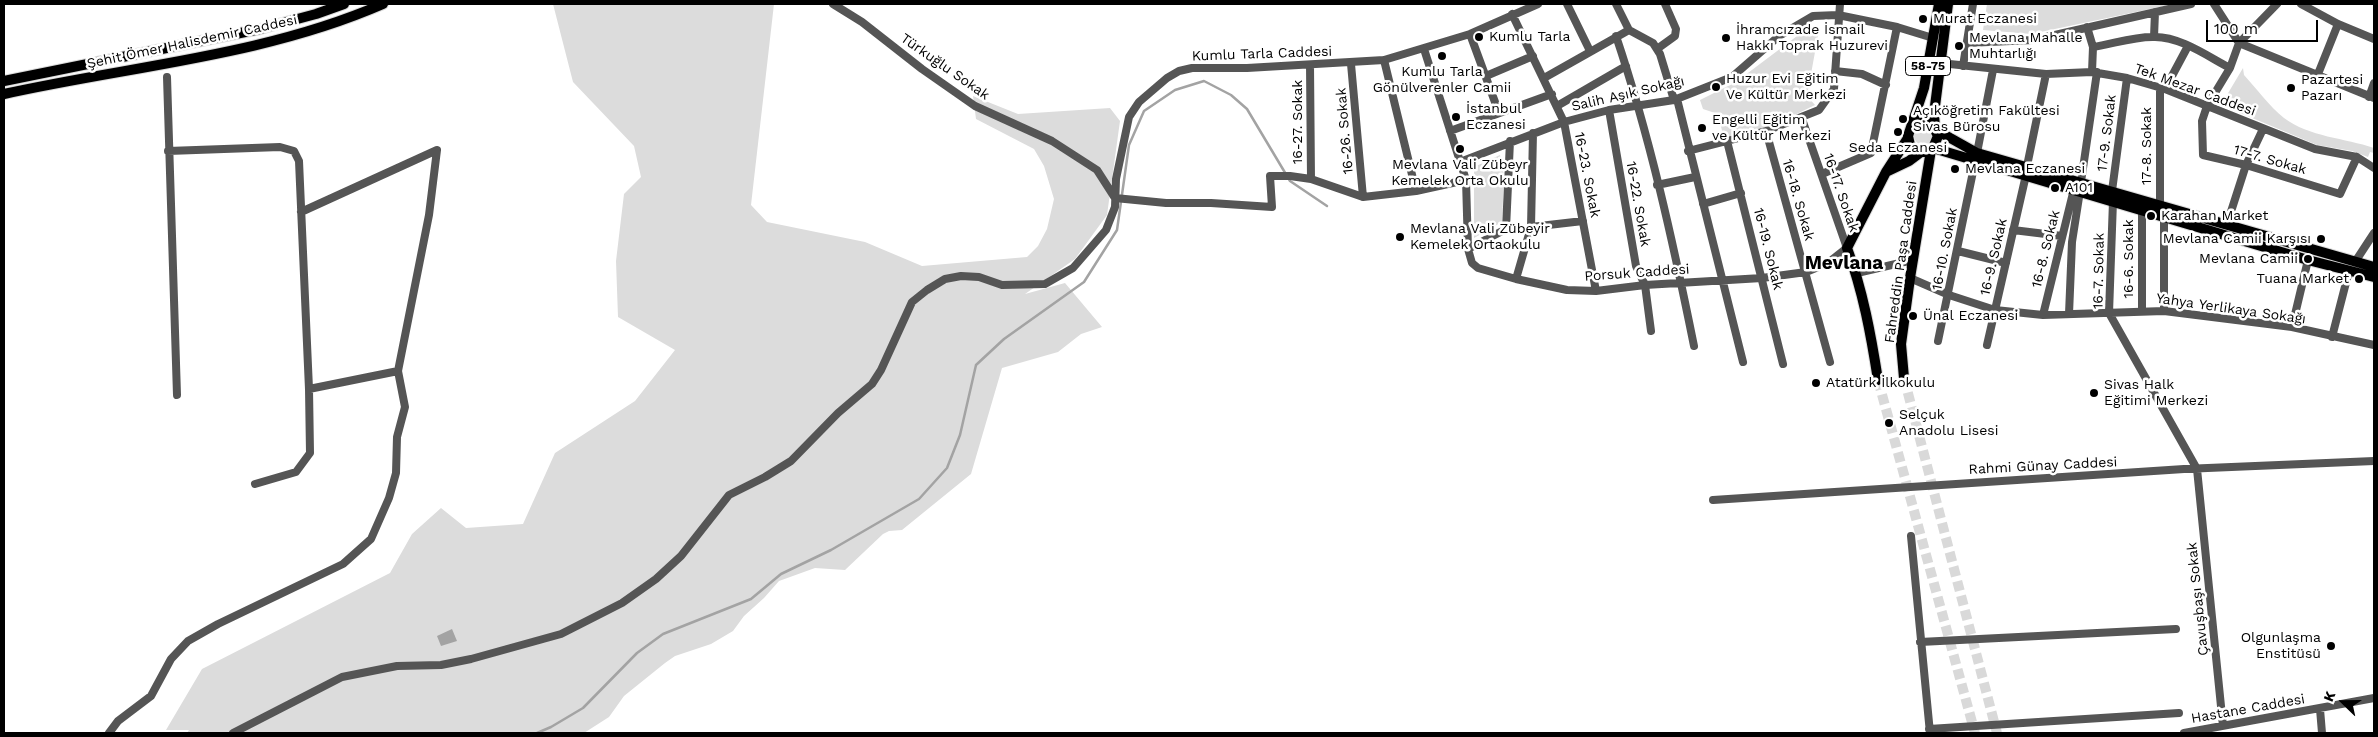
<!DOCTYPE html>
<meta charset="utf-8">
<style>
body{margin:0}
#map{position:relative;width:2378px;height:737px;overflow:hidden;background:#fff;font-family:"Work Sans",sans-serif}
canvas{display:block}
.frame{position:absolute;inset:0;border:5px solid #000;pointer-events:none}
.north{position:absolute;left:2318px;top:677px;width:50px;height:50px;-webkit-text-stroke:4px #fff;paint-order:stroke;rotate:292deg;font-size:14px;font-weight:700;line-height:20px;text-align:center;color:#000}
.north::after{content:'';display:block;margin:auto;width:18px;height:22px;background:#000;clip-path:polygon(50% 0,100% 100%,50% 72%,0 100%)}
.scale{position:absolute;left:2206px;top:20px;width:112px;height:22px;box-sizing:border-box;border:2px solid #000;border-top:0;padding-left:6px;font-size:15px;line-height:18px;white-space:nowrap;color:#000;-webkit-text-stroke:4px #fff;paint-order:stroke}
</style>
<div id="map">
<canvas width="2378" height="737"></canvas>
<div class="frame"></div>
<div class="north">K</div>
<div class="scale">100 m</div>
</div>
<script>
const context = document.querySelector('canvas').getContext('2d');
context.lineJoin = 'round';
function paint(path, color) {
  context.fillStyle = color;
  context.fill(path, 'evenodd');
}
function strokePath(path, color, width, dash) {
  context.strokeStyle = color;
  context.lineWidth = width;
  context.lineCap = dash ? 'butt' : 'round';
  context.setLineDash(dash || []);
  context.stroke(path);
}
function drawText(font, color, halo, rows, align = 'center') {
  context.font = font + ' "Work Sans",sans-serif';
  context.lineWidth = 5;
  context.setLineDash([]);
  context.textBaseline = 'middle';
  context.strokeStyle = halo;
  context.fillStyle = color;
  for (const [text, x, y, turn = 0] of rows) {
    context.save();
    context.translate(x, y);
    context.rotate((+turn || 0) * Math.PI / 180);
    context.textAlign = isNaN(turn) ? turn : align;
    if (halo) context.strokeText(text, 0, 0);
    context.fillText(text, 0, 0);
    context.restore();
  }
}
const green = new Path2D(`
 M553,4H774L751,205L767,222L865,242L922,266L1027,257L1038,246L1047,229L1054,199L1044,166L1034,149L976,119L973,96L1018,114L1110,108L1120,121L1107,215L1075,259L1025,294L1065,283L1102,327L1081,334L1058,352L1002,368L971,474L902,530L889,531L883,534L845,570L815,568L779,581L764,598L744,616L733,631L711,644L675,656L665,663L624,696L609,717L584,733H187L189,730H166L202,669L390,573L412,534L441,508L466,528L523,524L555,453L635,401L675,350L618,317L616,261L624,194L641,177L634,146L573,82Z
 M1987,4H2174L2031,34L1983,30Z
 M1805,30H1819L1807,96L1815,105L1772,126L1724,139L1718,114L1703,109L1700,100L1736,82Z
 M2243,68L2244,75C2257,89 2269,106 2284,118C2309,137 2345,138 2374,148V153L2370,152L2368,157L2352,151L2317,145L2221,105Z
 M1914 136a9 9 0 1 1 18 0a9 9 0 1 1-18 0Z
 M1500,155L1504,176L1502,222L1474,238V167Z`);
const water = new Path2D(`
 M452,629L457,641L441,646L437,636Z`);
const stream = new Path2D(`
 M537,733L551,727L583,708L637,653L663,634L751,599L781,574L831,550L919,499L947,468L960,435L976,365L1004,339L1084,282L1117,230L1129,145L1144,111L1175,90L1204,81L1231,95L1247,109L1290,181L1327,206`);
const majorTunnel = new Path2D(`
 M1904,378L1997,733
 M1878,380L1975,733`);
const minor = new Path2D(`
 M833,4L862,22L922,69L975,106L1052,141L1097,170L1115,198L1166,203H1211L1272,207L1270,176H1290L1311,179L1363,197L1416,191L1466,180
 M1567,4L1590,51
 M1616,4L1629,30
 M2214,4L2239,43L2374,98
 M2277,4L2239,43L2230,68L2207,106L2202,121L2203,155L2246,165L2340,194L2357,157
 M2301,4L2338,24L2374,39
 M1512,14L1564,122L1596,291
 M2087,27L2093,47L2092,72
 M1470,34L1499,113
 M1616,36C1650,137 1673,242 1694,346
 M2154,37L2155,12
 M1967,43L2033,40L2191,4
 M2093,47C2113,44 2135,36 2155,37C2181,37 2207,56 2230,68
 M1424,49L1466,180L1468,249L1472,263L1478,268L1516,279L1567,290L1596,291L1645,285L1762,278L1806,272L1828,263L1847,248L1802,119
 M1657,49L1675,36L1676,29L1665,4
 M1384,60L1416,191
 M1940,63L2046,74L2092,72L2127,78L2165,89L2315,149L2357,157L2374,168
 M1351,64L1363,197
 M1310,65L1311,179
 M1963,66L1973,4
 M1835,71L1862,74L1886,85
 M2318,74L2338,24
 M1486,76L1533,56
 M167,77L177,395
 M1544,78L1629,30L1653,43L1660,54L1674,100
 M2160,88V204
 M2165,89L2188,46
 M2369,97L2374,83
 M1677,99L1743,362
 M1557,106L1626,66
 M1609,110L1636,266L1645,285L1651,331
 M1450,131L1552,94
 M1766,131L1830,362
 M1727,141L1783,364
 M168,151L280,147L294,151L299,161L309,389L310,453L296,472L255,484
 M1688,151L1766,131L1819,110L1834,89L1840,4
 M1977,153L1993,70
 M1460,162L1564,122L1609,110L1674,100L1732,77L1779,36L1813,16L1838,15L1897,27L1933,38
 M2027,166L2046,74
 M1822,174L1871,153L1897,27
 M2081,182L2097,72
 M1657,185L1695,177
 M2112,191L2127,78
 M2113,201L2109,313L2197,469L2223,726
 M1703,204L1741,193
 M2142,209V310
 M2227,224L2246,165L2263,129
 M1531,227L1583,221
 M2013,230L2062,236
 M1468,249L1506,229L1510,141
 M1958,251L2006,263
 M2355,262L2374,233
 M1857,273L1913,260
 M1910,278L1949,295L1995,310L2043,315L2164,311L2292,327L2374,345
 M1516,279L1531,227L1533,133
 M2164,311V215
 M2069,314L2072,242L2080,191
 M2043,315L2074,189
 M2292,327L2308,260
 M2332,337L2349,271
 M1938,341L1975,162
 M1987,345L2026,175
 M309,389L398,371
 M1713,500L2184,469L2374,461
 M1911,536L1930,733
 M1920,642L2176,629
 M2320,709L2322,733
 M1929,729L2179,713
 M109,733L118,721L151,696L171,659L188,641L218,624L343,564L371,539L389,498L396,473L397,437L405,407L398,371L429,215L437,150L301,212
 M233,733L342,677L397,666L441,665L471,659L561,634L622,603L656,579L681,556L729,495L765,477L791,461L838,413L872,384L881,370L912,302L927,290L945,279L961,276L979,277L1002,285L1045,284L1073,268L1106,230L1115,207L1116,179L1129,117L1139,102L1167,78L1179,71L1192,68H1247L1384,60L1470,34L1538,4
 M2184,733L2374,698`);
const major = new Path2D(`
 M4,81L260,29L316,14L344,4
 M4,94C130,66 264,56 383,4
 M1913,127L1923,122L1933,126L1938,136L1933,148L1925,152L1915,150L1910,145L1908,136L1924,88L1939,4
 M1935,128L1934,114L1948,4
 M1936,130L1977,153L2374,267
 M1933,148L2308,260L2374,277
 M1888,171L1909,161L1921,152
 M1904,378L1901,344L1910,278L1931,150
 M1878,380C1871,335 1863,291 1847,248L1886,172L1908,138`);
const markers = [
 [1923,19,5,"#000"],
 [1479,37,5,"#000"],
 [1726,38,5,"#000"],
 [1959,46,5,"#000"],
 [1442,56,5,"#000"],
 [1716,87,5,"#000"],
 [2291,88,5,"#000"],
 [1456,117,5,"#000"],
 [1903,119,5,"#000"],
 [1702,128,5,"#000"],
 [1898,132,5,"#000"],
 [1460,149,5,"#000"],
 [1955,169,5,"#000"],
 [2055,188,5,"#000"],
 [2151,216,5,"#000"],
 [1400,237,5,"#000"],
 [2321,239,5,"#000"],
 [2308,259,5,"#000"],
 [2359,279,5,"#000"],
 [1913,316,5,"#000"],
 [1816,383,5,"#000"],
 [2094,393,5,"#000"],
 [1889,423,5,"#000"],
 [2331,646,5,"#000"]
];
const shields = [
 [1928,66,45]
];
const shieldNames = [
 ["58-75",1928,66]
];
const poiNames = [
 ["Murat Eczanesi",1933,19],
 ["İhramcızade İsmail",1736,30],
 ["Hakkı Toprak Huzurevi",1736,46],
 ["Kumlu Tarla",1489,37],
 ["Mevlana Mahalle",1969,38],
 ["Muhtarlığı",1969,54],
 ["Kumlu Tarla",1442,72,"center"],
 ["Gönülverenler Camii",1442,88,"center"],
 ["Huzur Evi Eğitim",1726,79],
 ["Ve Kültür Merkezi",1726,95],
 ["Pazartesi",2301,80],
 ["Pazarı",2301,96],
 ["İstanbul",1466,109],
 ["Eczanesi",1466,125],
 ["Açıköğretim Fakültesi",1913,111],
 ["Sivas Bürosu",1913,127],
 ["Engelli Eğitim",1712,120],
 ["ve Kültür Merkezi",1712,136],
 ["Seda Eczanesi",1898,148,"center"],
 ["Mevlana Vali Zübeyr",1460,165,"center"],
 ["Kemelek Orta Okulu",1460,181,"center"],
 ["Mevlana Eczanesi",1965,169],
 ["A101",2065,188],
 ["Karahan Market",2161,216],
 ["Mevlana Vali Zübeyir",1410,229],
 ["Kemelek Ortaokulu",1410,245],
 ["Mevlana Camii Karşısı",2311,239,"right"],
 ["Mevlana Camii",2298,259,"right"],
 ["Tuana Market",2349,279,"right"],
 ["Ünal Eczanesi",1923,316],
 ["Atatürk İlkokulu",1826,383],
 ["Sivas Halk",2104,385],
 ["Eğitimi Merkezi",2104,401],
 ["Selçuk",1899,415],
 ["Anadolu Lisesi",1899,431],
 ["Olgunlaşma",2321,638,"right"],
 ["Enstitüsü",2321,654,"right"]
];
const streetNames = [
 ["Şehit Ömer Halisdemir Caddesi",192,42,-12],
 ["Kumlu Tarla Caddesi",1262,54,-2],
 ["Türkuğlu Sokak",945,67,35],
 ["Tek Mezar Caddesi",2195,90,20],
 ["Salih Aşık Sokağı",1628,94,-13],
 ["16-27. Sokak",1298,122,-90],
 ["16-26. Sokak",1345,131,-95],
 ["17-9. Sokak",2107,133,-83],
 ["17-8. Sokak",2147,146,-90],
 ["17-7. Sokak",2270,160,16],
 ["16-23. Sokak",1587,175,79],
 ["16-17. Sokak",1841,193,71],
 ["16-18. Sokak",1798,200,74],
 ["16-22. Sokak",1638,204,80],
 ["16-19. Sokak",1768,249,76],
 ["16-10. Sokak",1945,249,-79],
 ["16-8. Sokak",2046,249,-76],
 ["16-9. Sokak",1994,257,-77],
 ["16-6. Sokak",2129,259,-90],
 ["Fahreddin Paşa Caddesi",1901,262,-82],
 ["16-7. Sokak",2099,271,-89],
 ["Porsuk Caddesi",1637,273,-4],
 ["Yahya Yerlikaya Sokağı",2231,309,8],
 ["Rahmi Günay Caddesi",2043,466,-3],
 ["Çavuşbaşı Sokak",2198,599,-96],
 ["Hastane Caddesi",2248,709,-10]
];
const districtNames = [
 ["Mevlana",1844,263]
];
paint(green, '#dcdcdc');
paint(water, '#a3a3a3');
strokePath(stream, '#a3a3a3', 2.5);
strokePath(majorTunnel, '#d9d9d9', 10, [10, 5]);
strokePath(major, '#dbdbdb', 12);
strokePath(minor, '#555', 8);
strokePath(major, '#000', 10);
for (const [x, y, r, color] of markers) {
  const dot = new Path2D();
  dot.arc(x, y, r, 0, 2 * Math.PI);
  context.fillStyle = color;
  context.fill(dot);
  strokePath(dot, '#fff', 2);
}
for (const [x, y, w] of shields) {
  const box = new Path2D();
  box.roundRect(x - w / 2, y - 9.5, w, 19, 4);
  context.fillStyle = '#fff';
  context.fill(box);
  strokePath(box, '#000', 1);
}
drawText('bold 12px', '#000', null, shieldNames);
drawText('14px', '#000', '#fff', poiNames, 'left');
drawText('14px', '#000', '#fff', streetNames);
drawText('bold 19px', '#000', '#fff', districtNames);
</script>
